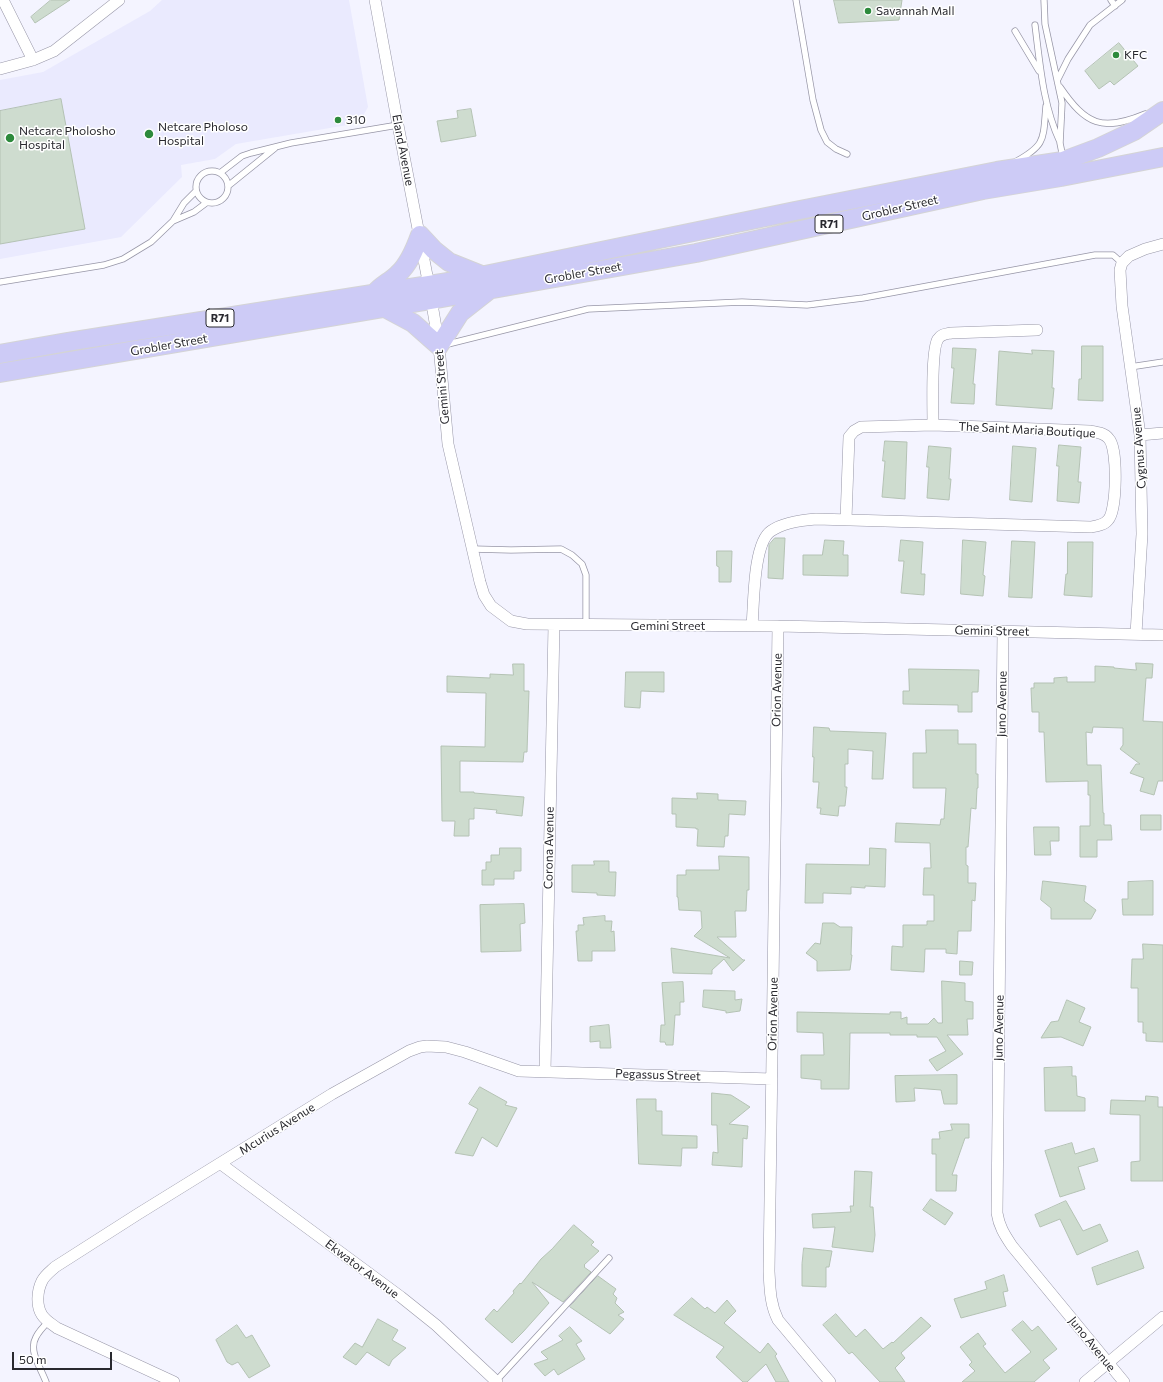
<!DOCTYPE html>
<style>
body{margin:0}
#map{position:relative;width:1163px;height:1382px;overflow:hidden;background:#f4f4ff;font-family:Commissioner,sans-serif}
canvas{display:block}
.scale{position:absolute;left:12px;top:1352px;width:100px;height:18px;box-sizing:border-box;border:2px solid #29292f;border-top:0;padding-left:5px;font-size:12px;line-height:14px;white-space:nowrap;color:#29292f;-webkit-text-stroke:3px #fff;paint-order:stroke}
</style>
<div id="map">
<canvas width="1163" height="1382"></canvas>
<div class="scale">50 m</div>
</div>
<script>
const context = document.querySelector('canvas').getContext('2d');
context.lineJoin = 'round';
function paint(path, color) {
  context.fillStyle = color;
  context.fill(path, 'evenodd');
}
function strokePath(path, color, width, dash) {
  context.strokeStyle = color;
  context.lineWidth = width;
  context.lineCap = dash ? 'butt' : 'round';
  context.setLineDash(dash || []);
  context.stroke(path);
}
function drawText(font, color, halo, rows, align = 'center') {
  context.font = font + ' Commissioner,sans-serif';
  context.lineWidth = 3;
  context.setLineDash([]);
  context.textBaseline = 'middle';
  context.strokeStyle = halo;
  context.fillStyle = color;
  for (const [text, x, y, turn = 0] of rows) {
    context.save();
    context.translate(x, y);
    context.rotate((+turn || 0) * Math.PI / 180);
    context.textAlign = isNaN(turn) ? turn : align;
    if (halo) context.strokeText(text, 0, 0);
    context.fillText(text, 0, 0);
    context.restore();
  }
}
const built = new Path2D(`
 M162,0H349L368,107L359,123L236,144L215,159L181,165L182,177L121,237L0,259V80L43,72L150,11Z`);
const building = new Path2D(`
 M51,0H70L35,23L31,17Z
 M834,0H902L899,20L839,23Z
 M1119,43L1138,66L1114,85L1110,81L1099,89L1085,71Z
 M61,99L85,229L0,244V111Z
 M471,109L476,136L441,142L437,121L458,118L457,111Z
 M1082,346H1103V401L1078,400L1079,379H1081Z
 M953,348L976,349L973,384H975L974,404L951,403L954,368H952Z
 M1032,350L1054,351L1052,388H1054L1052,409L996,405L999,351L1032,354Z
 M885,441L907,442L905,499L882,497L885,461H883Z
 M1059,445L1081,447L1078,482H1081L1079,503L1057,501L1059,466H1057Z
 M929,446L951,448L949,479H951L949,500L927,498L929,467H927Z
 M1013,446L1036,448L1032,502L1010,500Z
 M775,538H785L783,579L768,578L769,545Z
 M825,540L844,541L843,555H848V576L803,575V555H822Z
 M901,540L923,542L921,574H925L924,595L901,593L904,561H899Z
 M963,540L986,542L983,575L985,576L983,596L961,594Z
 M1012,541L1035,542L1032,598L1009,597Z
 M1068,542H1093L1092,597L1064,595L1066,574H1067Z
 M717,551H732L731,582H719V567L717,566Z
 M1136,663L1153,664L1152,678H1146L1143,721L1163,722V781H1158L1154,795L1140,791L1144,778L1130,773L1136,764H1140L1120,749L1123,745V728L1093,727L1092,733L1086,732L1087,765H1101L1103,813H1104V825H1111L1112,840H1097V857H1080V826H1090V795H1088V781L1046,782L1044,732H1039V712H1032L1031,688H1034V683H1054V678L1067,677V682H1095V666L1114,667V668L1136,670Z
 M513,664H524V691H529L527,752H524L523,762L460,761V792H474V793L524,797L522,816L496,813L497,810L474,808V819H469V836H454L455,821H442L441,746L485,747L486,693L447,692V676L490,678V674L513,675Z
 M909,669L979,670L978,692H972V712H958V705L903,704V691H909Z
 M626,672H664V692L641,691L640,708L625,707Z
 M814,727L829,728L830,731L886,733L883,779H872L873,751L848,749V764H845V787H847L845,806H839L838,816L820,814L821,808H817L819,782H813L814,757H813Z
 M926,730H958V744H976V774H978V788H977L976,809L971,808L968,847H966V865L968,866V883H976L975,901L972,900L971,931H958L957,954L946,953V949H925L924,972L891,970L892,946L903,947V925H927V921H934V895H923L924,868H931L930,843L895,842L896,823L940,825L941,819H944L946,788H913V753H926Z
 M697,793L718,794V800L746,801L745,815L729,814L728,836H725L724,847L697,846L698,829H696V828L676,827V814H672V798L697,799Z
 M1141,815H1161V830H1141Z
 M1034,827H1059V841H1050L1051,855H1035Z
 M500,848H521V871H514V879H494V885H482V870H486V862H491V855H499Z
 M870,848L886,849L885,887L865,886V888L851,887V894L823,893V903H805L806,864L869,865Z
 M719,856L749,857V890H747L746,911H735L736,937H717L743,960H745L733,971L724,959L712,970V974L673,973L671,948L730,958L694,936L702,928L701,911L679,910L678,897H677V875H686V870H719Z
 M594,861H609V872H616L615,896L597,895V893L572,892V865H594Z
 M1043,881L1086,886L1084,901L1096,910L1091,919H1051V908L1041,900Z
 M1153,881V915H1123L1122,899H1128V882Z
 M524,904L525,923L520,924L521,951L481,952L480,905Z
 M605,916V921H612L611,932L614,931L615,951H592V961H578L576,931H578V925H584L583,918Z
 M823,923H834L840,927H852L851,955H852L850,970L817,971V961L806,953L815,943L820,944Z
 M1143,944L1163,945V1042L1146,1041V1033H1143V1022H1138V988H1131L1132,959H1143Z
 M960,961L973,962L972,975H960Z
 M942,981L965,983V1001L973,1002V1019H967L968,1035H947L963,1054L937,1071L929,1060L946,1051L937,1037H917V1035H890V1033H850L849,1089H821V1080L801,1078V1055H824L823,1033L797,1032V1012L890,1014V1012H901V1019L907,1017V1024H928L934,1018L938,1023H942Z
 M683,982L684,1002H680V1015H675L673,1045H666L665,1042H660L661,1025H665L662,983Z
 M704,990L735,991V1000L742,999L740,1011L726,1013V1011L703,1007Z
 M1067,1000L1085,1008L1079,1022L1091,1027L1083,1046L1061,1037L1041,1038L1051,1022L1058,1021Z
 M609,1025L611,1048H600V1041L590,1042V1027Z
 M1072,1067V1076H1076L1077,1096L1085,1098V1111H1045L1044,1068Z
 M957,1075V1104H944L941,1090L914,1088L915,1101L896,1102L895,1076Z
 M480,1087L507,1102L505,1105L517,1108L497,1147L482,1137L473,1156L455,1153L478,1109L469,1104Z
 M712,1093L731,1095L750,1107L729,1124L748,1126L747,1139L743,1138L742,1167L712,1165L713,1152L718,1153L717,1125H712Z
 M1146,1096L1158,1097V1107H1163V1181H1131V1162L1140,1161V1115L1110,1114L1111,1100L1145,1101Z
 M637,1099H656V1111H662V1135L697,1136V1148H682L681,1166L639,1164Z
 M951,1124H969V1138H965L952,1175H957L956,1191H936V1154H932V1139H940L939,1132L952,1130Z
 M1072,1143L1075,1154L1094,1148L1098,1161L1078,1167L1085,1189L1060,1197L1045,1151Z
 M855,1171L872,1172L870,1207H873L875,1235L873,1252L832,1247L835,1227L813,1228L812,1214L851,1212L850,1206H853Z
 M931,1199L953,1213L945,1225L923,1210Z
 M1066,1201L1083,1231L1100,1224L1108,1241L1077,1255L1060,1219L1040,1227L1035,1215Z
 M574,1225L594,1242L591,1245L599,1251L584,1265L585,1266L584,1267L591,1272L563,1302L532,1282L549,1303L523,1332L512,1343L485,1319L494,1309L497,1312L514,1293L513,1291L520,1283L521,1284L541,1259L552,1249Z
 M804,1248L832,1251L829,1267H826V1287L802,1286V1264Z
 M1138,1251L1144,1268L1097,1285L1092,1268Z
 M1004,1275L1008,1291L1003,1292L1006,1306L961,1318L954,1299L987,1289L985,1282Z
 M598,1276L616,1289L613,1294L617,1298L615,1303L624,1312L618,1315L624,1319L610,1334L570,1307Z
 M692,1298L705,1309L707,1307L715,1313L727,1300L736,1311L724,1323L760,1353L768,1343L777,1354L775,1356L789,1382H776L766,1364L747,1382H743L716,1357L724,1347L674,1315Z
 M836,1314L856,1337L865,1329L883,1349L892,1342L893,1343L921,1317L931,1326L901,1353L905,1358L895,1368L905,1382H880L852,1352L849,1354L823,1325Z
 M378,1319L398,1330L392,1340L406,1348L392,1360L389,1366L367,1352L356,1365L343,1357L355,1343L362,1347Z
 M1023,1321L1032,1331L1038,1326L1057,1349L1043,1360L1050,1368L1034,1382H962L975,1371L969,1365L972,1362L960,1347L978,1333L986,1344L983,1346L1005,1373L1031,1352L1012,1330Z
 M237,1325L246,1338L252,1335L270,1366L249,1378L238,1362L232,1365L227,1362L216,1340Z
 M570,1327L582,1341L576,1344L585,1359L558,1375L554,1369L545,1376L534,1364L548,1359L541,1352L563,1340L559,1336Z`);
const lane = new Path2D(`
 M796,0L813,100L821,130L827,142L836,149L847,154
 M1044,0L1045,24L1062,103L1060,143L1063,158
 M1111,0L1115,6
 M1035,25C1040,64 1043,106 1060,142
 M1015,31L1039,71
 M1058,79L1068,59L1090,25L1122,0
 M1060,87C1086,125 1102,132 1145,114
 M1015,162C1046,145 1043,140 1046,106
 M196 187a16 16 0 1 1 32 0a16 16 0 1 1-32 0Z
 M220,173L242,156L251,153L291,143L398,125
 M228,186L275,148
 M173,221L184,203L196,191
 M0,282L104,265L123,259L151,242L173,221L194,212L206,203
 M444,345L588,309L742,302L807,305L863,298L1095,255H1113L1122,263
 M1130,367L1163,362
 M473,549L511,550L561,549L572,555L582,564L586,575V625
 M496,1381L609,1258
 M46,1382C41,1368 28,1351 36,1337C39,1331 44,1326 48,1322`);
const street = new Path2D(`
 M3,0L33,60
 M375,0L398,125L429,286L439,346L448,444L480,582L484,595L491,606L511,621L527,624L778,626L1163,635
 M0,69L33,60L54,51L119,0
 M933,425C933,409 931,349 938,339C941,334 946,334 951,333L1037,330
 M1140,435L1163,433
 M752,626C754,604 753,543 771,531C784,522 802,520 816,519L1091,527C1097,526 1104,525 1108,520C1117,511 1118,449 1109,439C1105,433 1097,432 1090,431L933,425L861,427L854,431L849,437L846,519
 M778,626L769,1271C770,1289 770,1304 778,1320L830,1382
 M1003,631L997,1213C999,1226 1004,1234 1012,1246L1124,1382
 M1136,634L1142,534L1140,435L1122,306L1120,270L1122,263L1129,256L1145,249L1163,244
 M545,1072L554,625
 M221,1164L401,1297L436,1325L497,1382
 M174,1382L57,1328C52,1324 46,1321 42,1315C36,1306 37,1291 42,1281C45,1275 51,1271 55,1267L138,1214L332,1094L409,1051L420,1047L427,1046L446,1047L465,1052L519,1071L772,1079
 M1085,1382L1163,1317`);
const primary = new Path2D(`
 M374,294C381,285 390,282 398,274C409,264 415,249 420,235L434,250L449,262L484,276
 M385,308L413,323L439,346L460,313L488,291
 M0,354L67,342L461,280L795,211L997,171L1063,161L1098,148L1134,131L1163,111
 M0,373L431,300L696,253L983,190L1061,177L1163,157`);
const markers = [
 [868,11,4,"#2d8a3c"],
 [1116,55,4,"#2d8a3c"],
 [338,120,4,"#2d8a3c"],
 [149,134,5,"#2d8a3c"],
 [10,138,5,"#2d8a3c"]
];
const shields = [
 [829,224,28],
 [220,318,28]
];
const shieldNames = [
 ["R71",829,224],
 ["R71",220,318]
];
const poiNames = [
 ["Savannah Mall",876,11],
 ["KFC",1124,55],
 ["310",346,120],
 ["Netcare Pholoso",158,127],
 ["Hospital",158,141],
 ["Netcare Pholosho",19,131],
 ["Hospital",19,145]
];
const streetNames = [
 ["Eland Avenue",403,150,79],
 ["Grobler Street",900,208,-13],
 ["Grobler Street",583,273,-10],
 ["Grobler Street",169,345,-10],
 ["Gemini Street",442,387,-95],
 ["The Saint Maria Boutique",1027,430,3],
 ["Cygnus Avenue",1139,448,-94],
 ["Gemini Street",668,626],
 ["Gemini Street",992,631,1],
 ["Orion Avenue",777,690,-89],
 ["Juno Avenue",1002,704,-89],
 ["Corona Avenue",549,848,-89],
 ["Orion Avenue",773,1014,-89],
 ["Juno Avenue",999,1028,-89],
 ["Pegassus Street",658,1075,2],
 ["Mcurius Avenue",277,1129,-32],
 ["Ekwator Avenue",362,1269,37],
 ["Juno Avenue",1092,1344,51]
];
paint(built, '#eaeafe');
paint(building, '#cedccf');
strokePath(building, '#b4c2b4', 1);
strokePath(lane, '#9796a7', 7);
strokePath(street, '#9796a7', 12);
strokePath(primary, '#d4d4d5', 20);
strokePath(lane, '#fff', 5.5);
strokePath(street, '#fff', 11);
strokePath(primary, '#cdcbf6', 18);
for (const [x, y, r, color] of markers) {
  const dot = new Path2D();
  dot.arc(x, y, r, 0, 2 * Math.PI);
  context.fillStyle = color;
  context.fill(dot);
  strokePath(dot, '#fff', 1.5);
}
for (const [x, y, w] of shields) {
  const box = new Path2D();
  box.roundRect(x - w / 2, y - 9, w, 18, 3);
  context.fillStyle = '#fff';
  context.fill(box);
  strokePath(box, '#29292f', 1);
}
drawText('bold 11px', '#29292f', null, shieldNames);
drawText('12px', '#29292f', '#fff', poiNames, 'left');
drawText('12px', '#29292f', '#fff', streetNames);
</script>
